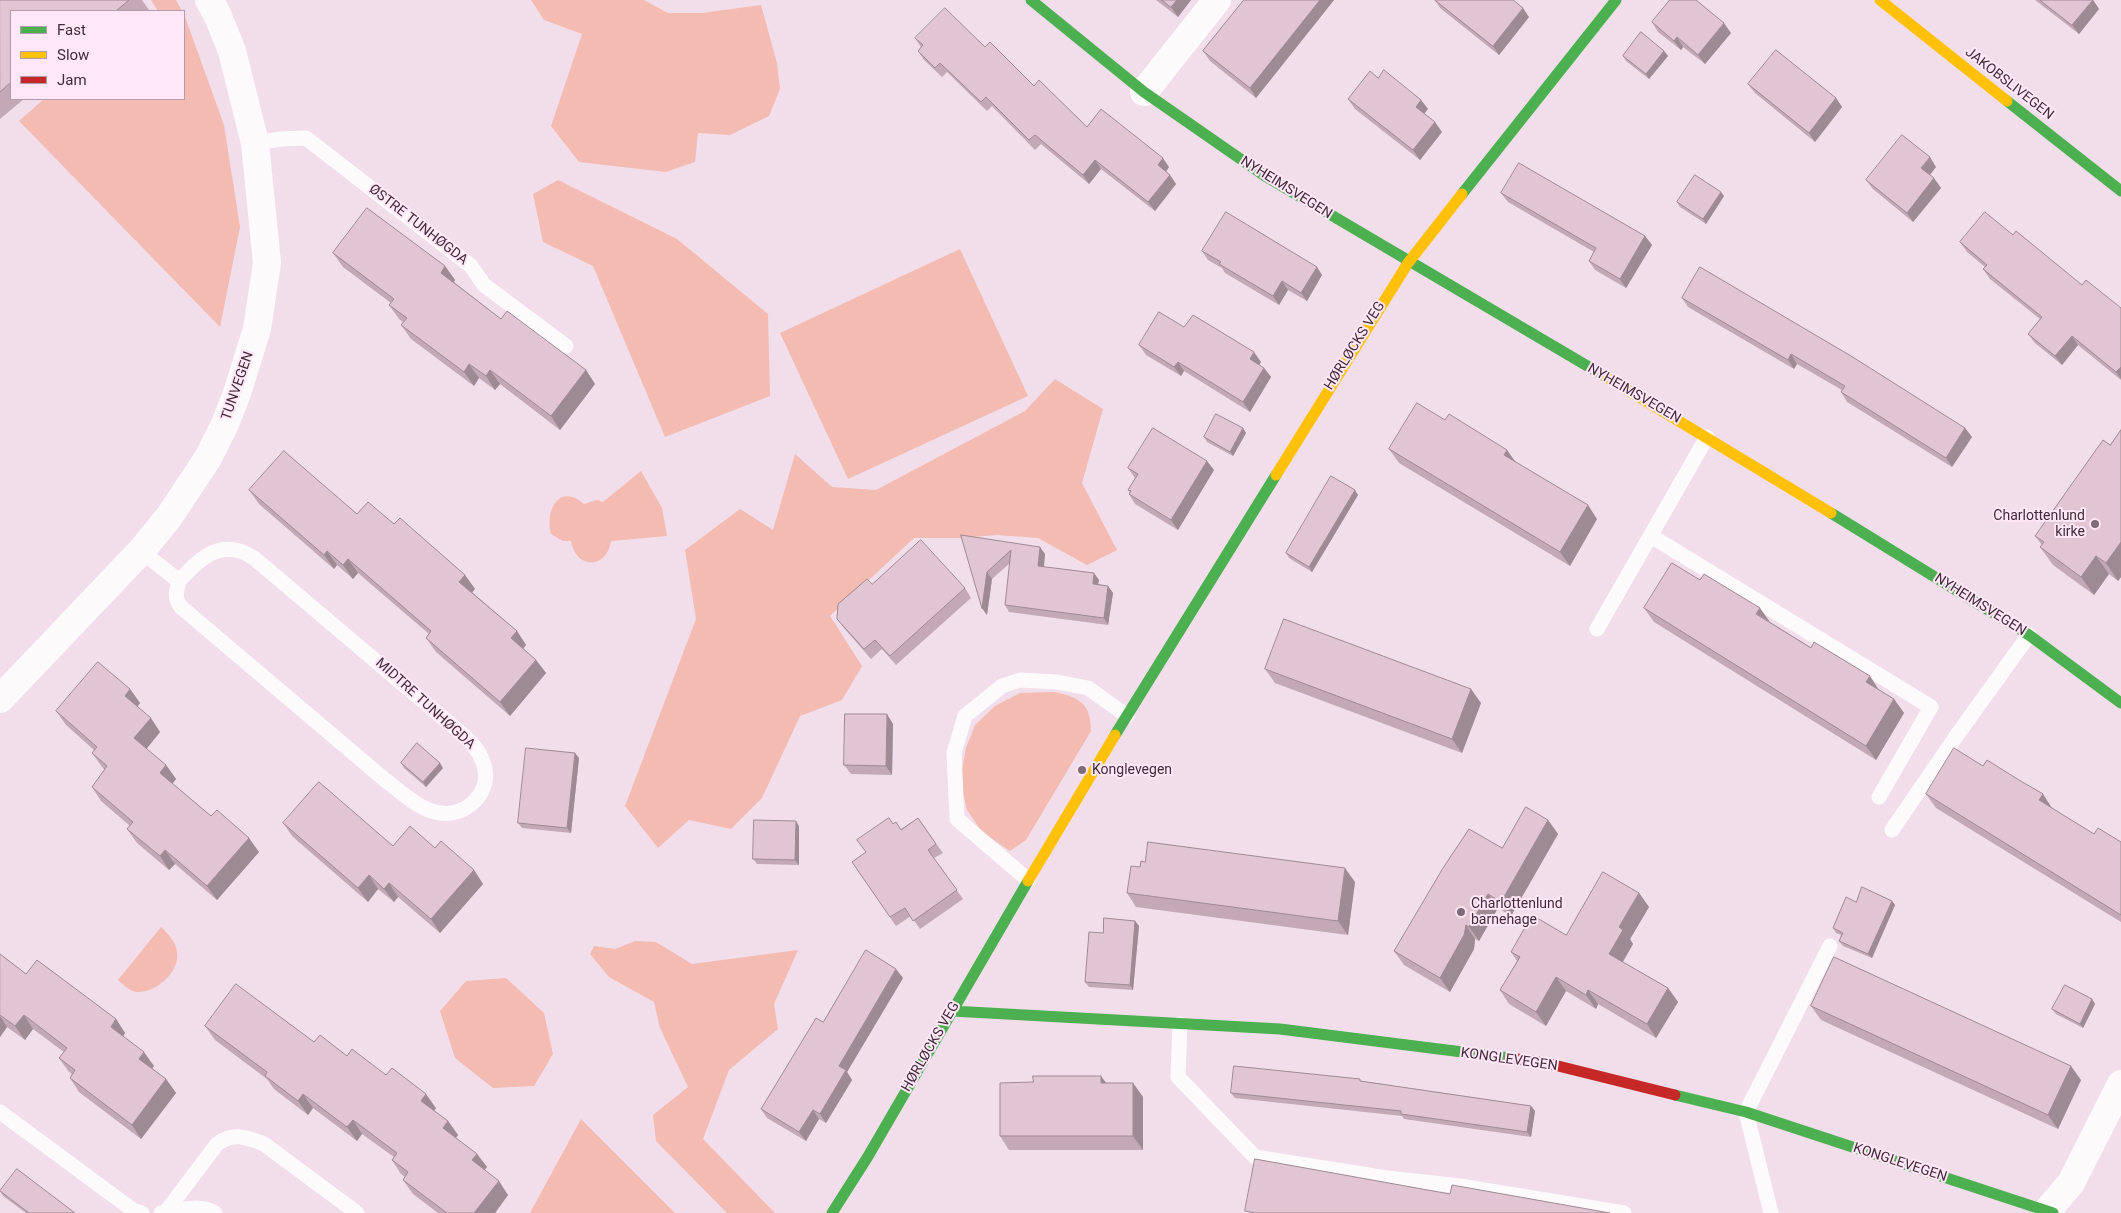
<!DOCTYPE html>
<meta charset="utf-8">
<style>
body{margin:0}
#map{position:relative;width:2121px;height:1213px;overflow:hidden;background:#f1deea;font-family:Roboto,sans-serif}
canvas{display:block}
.legend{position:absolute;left:10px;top:10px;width:175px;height:90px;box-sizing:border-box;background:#ffe7f7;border:1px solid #b39cab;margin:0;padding:6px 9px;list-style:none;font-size:15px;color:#412b3a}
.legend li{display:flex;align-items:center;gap:10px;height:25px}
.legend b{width:25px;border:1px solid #b39cab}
</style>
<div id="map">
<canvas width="2121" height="1213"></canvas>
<ul class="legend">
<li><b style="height:6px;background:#4caf50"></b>Fast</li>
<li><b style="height:6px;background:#ffc107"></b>Slow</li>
<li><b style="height:6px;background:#c62828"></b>Jam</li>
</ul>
</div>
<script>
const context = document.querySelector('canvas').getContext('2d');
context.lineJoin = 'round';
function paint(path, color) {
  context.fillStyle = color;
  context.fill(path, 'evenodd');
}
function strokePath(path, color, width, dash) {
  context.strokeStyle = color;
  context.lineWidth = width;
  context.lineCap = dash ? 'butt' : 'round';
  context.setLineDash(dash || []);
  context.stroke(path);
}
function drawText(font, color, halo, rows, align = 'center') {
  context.font = font + ' Roboto,sans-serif';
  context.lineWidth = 4;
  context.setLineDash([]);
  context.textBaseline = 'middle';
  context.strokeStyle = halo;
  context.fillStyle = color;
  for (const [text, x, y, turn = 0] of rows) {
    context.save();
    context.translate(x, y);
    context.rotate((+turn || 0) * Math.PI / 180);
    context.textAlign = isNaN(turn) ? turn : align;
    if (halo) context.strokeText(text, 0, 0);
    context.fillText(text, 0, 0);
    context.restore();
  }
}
const green = new Path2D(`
 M151,0H176L182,11H158Z
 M531,0H644L668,13H702L761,5L777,63L780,89L769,116L730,135L698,133L695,162L666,172L579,162L551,126L582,34L544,20Z
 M184,14L224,125L240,227L220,327L19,121L44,99H184Z
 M558,180L677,239L768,314L770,396L665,437L593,266L543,242L533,194Z
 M960,249L1028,396L848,479L780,333Z
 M1055,379L1103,409L1082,483L1117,550L1087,565L1038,538L997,535L960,538H914L830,616L862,666L842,700L800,716L762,798L731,829L689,820L658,848L625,806L696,619L685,550L740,509L773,530L795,454L832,487L876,490L1025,411Z
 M641,471L662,508L667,536L611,541C607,569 576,570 571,541H563L551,534C545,508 560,483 584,504L597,500L603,502Z
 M1054,692C1079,697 1091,703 1091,731L1026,840L1010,851L982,832L967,810L960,781L966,748L975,725L995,706L1020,693Z
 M161,927C168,934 176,942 177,952C180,972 156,993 137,992C129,991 124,985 118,980Z
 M635,941L656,942L692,964L798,950L774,1004L778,1029L729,1070L703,1139L775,1213H727L656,1141L653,1115L688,1087L660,1028L654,1002L609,977L590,954L594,946L615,949Z
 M506,978L544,1013L553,1054L534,1086L493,1088L455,1058L440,1011L466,981Z
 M581,1119L675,1213H530Z`);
const lane = new Path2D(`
 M255,143L281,139L306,138L471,266L484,285L566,346
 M1651,536L1931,707L1879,797
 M141,551L179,581C201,557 222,537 254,558L462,734C471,742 479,750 483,762C494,790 468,817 440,813C419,810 400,791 384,779L181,607C174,598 176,592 179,581
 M1597,629L1707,437
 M1892,830L1957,735L2029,635
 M1028,880L957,819L954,753L965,716L1002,686L1020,680L1057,682L1088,688L1127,716
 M1180,1024L1178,1077L1255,1157L1387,1178L1460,1186L1624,1213
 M0,1112L133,1210L142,1213
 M161,1213C181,1211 197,1203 215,1213
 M165,1213L217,1144C233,1132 247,1137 264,1144L357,1213
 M1771,1213L1746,1112L1830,946`);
const street = new Path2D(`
 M1144,92L1217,0
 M0,699L141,551L169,517L208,458L225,424L237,393L257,329L267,263L255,143L232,51L217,14L209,0
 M2047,1211L2071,1183L2121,1084`);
const fast = new Path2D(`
 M1031,0L1144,92L1265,176L1606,377
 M2007,101L2121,191
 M1462,194L1616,0
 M1831,513L2029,635L2121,703
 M1115,735L1276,475
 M952,1011L1280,1029L1510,1058
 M1675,1095L1746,1112L2053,1213
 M832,1213L867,1158L1028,881`);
const slow = new Path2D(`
 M1880,0L2007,101
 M1606,377L1831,513
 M1276,475L1408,263L1462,194
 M1028,881L1115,735`);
const jam = new Path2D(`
 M1510,1058L1546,1063L1675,1095`);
const wall = new Path2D(`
 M0,0H142L149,10L148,11H11V99H24L0,119Z
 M1156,0H1191L1178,17Z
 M1244,0H1334L1256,98L1210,61L1203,51Z
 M1435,0L1529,17L1499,55L1440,8Z
 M2035,0H2093L2099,9L2079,34Z
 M1652,22L1731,33L1705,64L1683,47L1681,50L1658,32Z
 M915,38L985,47L1087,127L1169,167L1166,172L1170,175L1176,184L1155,211L1101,169L1089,184L1041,144L1035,150L992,106L987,111L947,72L942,77L924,60L918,51L921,47Z
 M1664,51L1668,56L1649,79L1626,61L1623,56Z
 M1378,78L1421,100L1428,109L1424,114L1442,132L1420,160L1355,109L1348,99Z
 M1748,84L1836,98L1842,107L1815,142L1755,93Z
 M1936,167L1930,175L1941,188L1913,222L1873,189L1866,180Z
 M1501,193L1645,236L1652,245L1626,288L1595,270L1589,261L1594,252L1508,202Z
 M1724,196L1706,224L1680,207L1677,202Z
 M2013,235L2082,285L2121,308V380L2078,345L2062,365L2035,343L2028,334L2040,319L1990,279L1983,269L1985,267L1967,252L1960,242Z
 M1202,251L1322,275L1307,301L1288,290L1279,305L1225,273L1222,268L1208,260Z
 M333,253L445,266L455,280L454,282L501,319L586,370L595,384L560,430L500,384L495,390L479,378L474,386L411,339L401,325L403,322L399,319L389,305L391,303L343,267Z
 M1682,298L1965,428L1972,437L1952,467L1847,402L1841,392L1842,390L1797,364L1794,369L1688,307Z
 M1184,327L1261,362L1259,365L1264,368L1271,377L1250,412L1184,371L1181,376L1146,355L1139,345Z
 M1243,428L1246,433L1233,456L1207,442L1204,437Z
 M2121,430V577L2118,581L2109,574L2094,595L2053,565L2040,547L2042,545L2035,536L2110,445Z
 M1389,449L1516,463L1597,519L1570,566L1399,463Z
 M1128,468L1214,470L1178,530L1135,504L1129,494L1130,492L1128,490L1135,478Z
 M249,490L357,514L394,524L465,575L475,589L472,592L517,631L526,645L523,648L536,660L546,673L510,716L436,652L426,638L429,634L358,573L353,579L337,565L334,569L259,504Z
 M1358,495L1312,572L1289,558L1286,553Z
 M961,535L1045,554L1044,567L1099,580L1098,584L1108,586L1113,593L1108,625L1009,612L1005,605L1010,563L992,579L987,615L982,608Z
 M872,584L965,588L971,598L896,665L882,649L871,659L844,628L837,619Z
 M1644,608L1770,622L1894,699L1904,713L1876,760L1654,622Z
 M1265,669L1481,703L1462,753L1275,683Z
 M130,689L140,703L137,707L160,732L146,749L166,765L176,779L172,783L211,816L259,852L217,900L175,864L169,870L137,843L127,829L130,826L101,801L92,787L105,770L102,767L92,753L94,750L66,725L56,711Z
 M893,724L892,775L851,774L844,765Z
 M579,758L571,833L522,828L518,823Z
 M401,763L443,768L426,787L404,768Z
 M1926,794L2052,808L2094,834L2121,842V922L1936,808Z
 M918,818L943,853L934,858L963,899L920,929L911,916L896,926L852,862L866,852L893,824L901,829Z
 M1548,820L1558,834L1511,916L1498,908L1479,941L1475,939L1474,949L1450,992L1404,965L1394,951L1502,848Z
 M283,823L393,846L435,848L474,870L483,884L440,933L398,897L394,902L378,889L368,902L293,837Z
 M799,826V865L757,864L753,859Z
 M1140,867L1355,882L1348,935L1136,907L1127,893Z
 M1639,893L1649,907L1630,939L1633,944L1623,962L1668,988L1678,1002L1656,1038L1598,1004L1596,1009L1566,991L1546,1026L1509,1004L1500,990L1517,961L1511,952L1566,935Z
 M1892,901L1895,905L1872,958L1843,946L1839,941L1841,935L1836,933L1833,928L1856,902Z
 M1135,921L1139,926L1133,990L1089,987L1085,982L1103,933Z
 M0,954L26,974L116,1019L125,1033L123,1036L154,1066L152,1068L166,1079L176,1093L141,1139L79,1092L70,1078L72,1074L69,1072L59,1058L64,1052L33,1029L25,1040L7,1027L0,1037Z
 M903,978L847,1072L852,1080L826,1123L819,1119L806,1141L767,1118L761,1109L823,1022Z
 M2092,999L2095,1004L2083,1028L2056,1014L2052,1009Z
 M1811,1006L2081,1080L2058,1129L1821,1020Z
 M205,1026L314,1042L347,1056L386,1075L436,1108L434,1111L448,1121L458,1135L456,1138L477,1154L487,1167L485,1170L508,1195L495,1213H438L413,1194L403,1180L405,1177L401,1174L392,1160L394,1157L362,1134L357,1141L313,1108L308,1115L274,1089L267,1079L215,1040Z
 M1101,1076L1106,1083H1133L1143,1097V1150H1009L1000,1136L1033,1082Z
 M1361,1081L1531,1106L1535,1111L1531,1137L1404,1119L1402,1116L1235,1098L1231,1093Z
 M0,1191L75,1213H26L3,1196Z`);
const shadedWall = new Path2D(`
 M1177,0H1191L1178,17L1171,7Z
 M1320,0H1334L1256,98L1250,88Z
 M2093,0L2099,9L2079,34L2072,25Z
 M1523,8L1529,17L1499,55L1493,46Z
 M1724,23L1731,33L1705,64L1698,55Z
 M1677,37L1683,47L1681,50L1674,41Z
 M1664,51L1668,56L1649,79L1646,74Z
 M1836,98L1842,107L1815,142L1809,133Z
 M1421,100L1428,109L1422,116L1416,107Z
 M1435,122L1442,132L1420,160L1413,150Z
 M1930,157L1936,167L1928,177L1921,168Z
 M1163,158L1169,167L1164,174L1158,165Z
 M1095,160L1101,169L1089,184L1083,175Z
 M1170,175L1176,184L1155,211L1148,202Z
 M1934,178L1941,188L1913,222L1907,213Z
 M1721,192L1724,196L1706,224L1703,219Z
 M1645,236L1652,245L1626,288L1620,279Z
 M445,266L455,280L451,287L441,273Z
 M1317,267L1322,275L1307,301L1301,293Z
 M1282,281L1288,290L1279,305L1273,296Z
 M2072,336L2078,345L2062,365L2055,356Z
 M1254,352L1261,362L1257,368L1250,359Z
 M1791,354L1797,364L1794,369L1788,360Z
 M1178,362L1184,371L1181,376L1174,367Z
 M469,364L479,378L474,386L464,372Z
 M2121,367V379L2116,372Z
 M1264,368L1271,377L1250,412L1243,402Z
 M490,370L500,384L495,390L486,376Z
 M586,370L595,384L560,430L551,416Z
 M1243,428L1246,433L1233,456L1230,452Z
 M1965,428L1972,437L1952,467L1946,458Z
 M1507,450L1517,464L1504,455Z
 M1207,461L1214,470L1178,530L1171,520Z
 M1355,490L1358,495L1312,572L1309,567Z
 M1588,505L1597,519L1570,566L1560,552Z
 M2121,542V577L2118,581L2106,563Z
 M1040,547L1045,554L1043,573L1038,566Z
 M327,551L337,565L334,569L324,555Z
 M2096,556L2109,574L2094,595L2081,577Z
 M348,559L358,573L353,579L343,565Z
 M987,572L992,579L987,615L982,608Z
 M1094,573L1099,580L1097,591L1093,584Z
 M465,575L475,589L469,596L459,582Z
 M1108,586L1113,593L1108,625L1104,618Z
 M1760,608L1770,622L1756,614Z
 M517,631L526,645L521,651L511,638Z
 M536,660L546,673L510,716L500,702Z
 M1870,676L1879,690L1866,682Z
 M130,689L140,703L135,710L125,696Z
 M1471,689L1481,703L1462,753L1452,739Z
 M1894,699L1904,713L1876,760L1866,746Z
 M887,714L893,724L892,775L886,766Z
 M151,718L160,732L144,752L134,738Z
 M575,753L579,758L571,833L567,828Z
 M440,763L443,768L426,787L423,782Z
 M166,765L176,779L170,787L160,773Z
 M2043,794L2052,808L2039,800Z
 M1548,820L1558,834L1511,916L1501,902Z
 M796,821L799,826V865L795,860Z
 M249,838L259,852L217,900L207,886Z
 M165,850L175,864L169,870L160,856Z
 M1345,868L1355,882L1348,935L1338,921Z
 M474,870L483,884L440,933L431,919Z
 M369,875L378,889L368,902L358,888Z
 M389,883L398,897L394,902L384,889Z
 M1639,893L1649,907L1630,939L1633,944L1619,968L1609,954L1619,927Z
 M1488,894L1498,908L1479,941L1469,927Z
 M1892,901L1895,905L1872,958L1868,954Z
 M1135,921L1139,926L1133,990L1130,985Z
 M1466,925L1475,939L1474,949L1450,992L1440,978Z
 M896,969L903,978L847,1072L852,1080L826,1123L820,1114L839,1066Z
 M1556,977L1566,991L1546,1026L1536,1012Z
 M1668,988L1678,1002L1656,1038L1647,1024Z
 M1588,990L1598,1004L1596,1009L1586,995Z
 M2092,999L2095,1004L2083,1028L2080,1024Z
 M24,1015L33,1029L25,1040L15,1026Z
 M0,1016L7,1027L0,1037Z
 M116,1019L125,1033L120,1041L111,1027Z
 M144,1052L154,1066L149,1073L139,1059Z
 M2071,1066L2081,1080L2058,1129L2048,1115Z
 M1101,1076L1111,1090L1101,1083Z
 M166,1079L176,1093L141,1139L132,1125Z
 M1133,1083L1143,1097V1150L1133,1136Z
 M303,1094L313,1108L308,1115L298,1101Z
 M426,1094L436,1108L431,1115L421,1101Z
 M1531,1106L1535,1111L1531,1137L1527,1132Z
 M813,1110L819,1119L806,1141L799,1132Z
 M353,1120L362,1134L357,1141L347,1127Z
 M448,1121L458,1135L453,1142L443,1128Z
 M477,1154L487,1167L481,1174L472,1160Z
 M499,1181L508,1195L495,1213H474Z`);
const building = new Path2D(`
 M0,0H129L116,11H11V82L0,92Z
 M1162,0H1177L1171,7Z
 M1244,0H1320L1250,88L1203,51Z
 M1435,0H1513L1523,8L1493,46Z
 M1670,0H1696L1724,23L1698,55L1677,37L1674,41L1652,22Z
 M2040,0H2093L2072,25Z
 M945,8L985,47L990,42L1034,86L1039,80L1087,127L1101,109L1163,158L1158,165L1170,175L1148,202L1095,160L1083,175L1035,135L1029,140L986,97L981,102L940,63L935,68L918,51L923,45L915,38Z
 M1641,32L1664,51L1646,74L1623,56Z
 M1776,50L1836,98L1809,133L1748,84Z
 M1384,70L1421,100L1416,107L1435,122L1413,150L1348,99L1370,71L1378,78Z
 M1902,135L1930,157L1921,168L1934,178L1907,213L1866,180Z
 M1519,163L1645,236L1620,279L1589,261L1596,248L1501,193Z
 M1695,175L1721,192L1703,219L1677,202Z
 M367,208L445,266L441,273L501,319L507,311L586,370L551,416L490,370L486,376L469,364L464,372L401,325L407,318L389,305L394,299L333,253Z
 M1226,212L1317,267L1301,293L1282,281L1273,296L1219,264L1221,262L1202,251Z
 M1985,212L2013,235L2016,231L2082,285L2086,280L2121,308V367L2116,372L2072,336L2055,356L2028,334L2042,317L1983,269L1987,265L1960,242Z
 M1700,267L1851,356L1965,428L1946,458L1841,392L1845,386L1791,354L1788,360L1682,298Z
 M1159,312L1184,327L1193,315L1254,352L1250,359L1264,368L1243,402L1178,362L1174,367L1139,345Z
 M1417,403L1445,420L1449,414L1507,450L1504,455L1588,505L1560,552L1389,449Z
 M1216,414L1243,428L1230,452L1204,437Z
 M1153,428L1207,461L1171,520L1129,494L1131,491L1128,490L1138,474L1128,468Z
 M2121,430V542L2106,563L2096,556L2081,577L2040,547L2044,542L2035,536L2103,440L2110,445Z
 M284,451L357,514L368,502L394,524L400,518L465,575L459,582L517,631L511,638L536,660L500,702L426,638L431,631L348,559L343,565L327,551L324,555L249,490Z
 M1331,476L1355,490L1309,567L1286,553Z
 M961,535L1040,547L1038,566L1094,573L1093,584L1108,586L1104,618L1005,605L1011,550L987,572L982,608Z
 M921,540L965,588L890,656L875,640L864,649L837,619L838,604L867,579L872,584Z
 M1672,563L1700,580L1704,574L1760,608L1756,614L1811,648L1814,642L1870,676L1866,682L1894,699L1866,746L1644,608Z
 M1284,619L1471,689L1452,739L1265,669Z
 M98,662L130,689L125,696L151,718L134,738L166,765L160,773L211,816L217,810L249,838L207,886L165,850L160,856L127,829L133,822L92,787L107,766L92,753L97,747L56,711Z
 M845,714H887L886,766L844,765Z
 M417,743L440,763L423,782L401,763Z
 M526,748L575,753L567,828L518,823Z
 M1954,748L1983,766L1987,760L2019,780L2043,794L2039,800L2094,834L2098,828L2121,842V915L1926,794Z
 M319,782L393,846L410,826L435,848L441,841L474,870L431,919L389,883L384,889L369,875L358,888L283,823Z
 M1526,807L1548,820L1501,902L1488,894L1469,927L1466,925L1464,935L1440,978L1394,951L1443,868L1469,829L1502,848Z
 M889,818L893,824L896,822L901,830L918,818L936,844L928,850L957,890L913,921L905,908L890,917L852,862L866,852L857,840Z
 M754,820L796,821L795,860L753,859Z
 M1148,842L1345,868L1338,921L1127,893L1131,866L1140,867L1141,861L1145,862Z
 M1603,872L1639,893L1619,927L1623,930L1609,954L1668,988L1647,1024L1588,990L1586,995L1556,977L1536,1012L1500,990L1520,957L1511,952L1532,915L1566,935Z
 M1862,887L1892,901L1868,954L1839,941L1843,933L1833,928L1846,897L1856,902Z
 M1104,918L1135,921L1130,985L1085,982L1089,932L1103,933Z
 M866,950L896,969L839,1066L846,1070L820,1114L813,1110L799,1132L761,1109L816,1018L823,1022Z
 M0,954L26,974L37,960L116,1019L111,1027L144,1052L139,1059L166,1079L132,1125L70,1078L75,1070L59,1058L67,1048L24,1015L15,1026L0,1015Z
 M1834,957L2071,1066L2048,1115L1811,1006Z
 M236,984L314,1042L320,1035L347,1056L352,1049L386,1075L392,1068L426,1094L421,1101L448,1121L443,1128L477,1154L472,1160L499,1181L474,1213H447L403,1180L408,1172L392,1160L397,1153L353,1120L347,1127L303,1094L298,1101L265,1076L267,1072L205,1026Z
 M2065,985L2092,999L2080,1024L2052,1009Z
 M1234,1066L1360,1079V1081L1531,1106L1527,1132L1401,1114V1111L1231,1093Z
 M1033,1076H1101V1083H1133V1136H1000V1083L1033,1082Z
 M1255,1159L1450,1194L1452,1185L1610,1213H1255L1245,1211Z
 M17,1169L75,1213H29L0,1191Z`);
const markers = [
 [2095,524,5,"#7f6a78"],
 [1082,770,5,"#7f6a78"],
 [1461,912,5,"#7f6a78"]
];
const streetNames = [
 ["JAKOBSLIVEGEN",2009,84,38],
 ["NYHEIMSVEGEN",1286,188,32],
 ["ØSTRE TUNHØGDA",418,225,38],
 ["HØRLØCKS VEG",1355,346,-58],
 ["TUNVEGEN",238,386,-71],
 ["NYHEIMSVEGEN",1634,394,30],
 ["NYHEIMSVEGEN",1980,605,32],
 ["MIDTRE TUNHØGDA",425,704,42],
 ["HØRLØCKS VEG",931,1047,-60],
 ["KONGLEVEGEN",1509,1060,8],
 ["KONGLEVEGEN",1900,1163,18]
];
const poiNames = [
 ["Charlottenlund",2085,516,"right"],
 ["kirke",2085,532,"right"],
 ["Konglevegen",1092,770],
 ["Charlottenlund",1471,904],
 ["barnehage",1471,920]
];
paint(green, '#f3bbb2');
strokePath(lane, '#fdfafc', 15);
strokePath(street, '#fdfafc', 28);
strokePath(fast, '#4caf50', 11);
strokePath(slow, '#ffc107', 11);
strokePath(jam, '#c62828', 11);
paint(wall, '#c2a9b5');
paint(shadedWall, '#9e8a93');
paint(building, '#e2c5d2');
strokePath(building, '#9e8a93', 1);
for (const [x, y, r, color] of markers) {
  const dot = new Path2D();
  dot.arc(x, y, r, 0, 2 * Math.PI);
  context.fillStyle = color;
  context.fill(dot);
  strokePath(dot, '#ffe7f7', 2);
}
drawText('14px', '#412b3a', '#ffe7f7', streetNames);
drawText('14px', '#412b3a', '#ffe7f7', poiNames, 'left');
</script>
